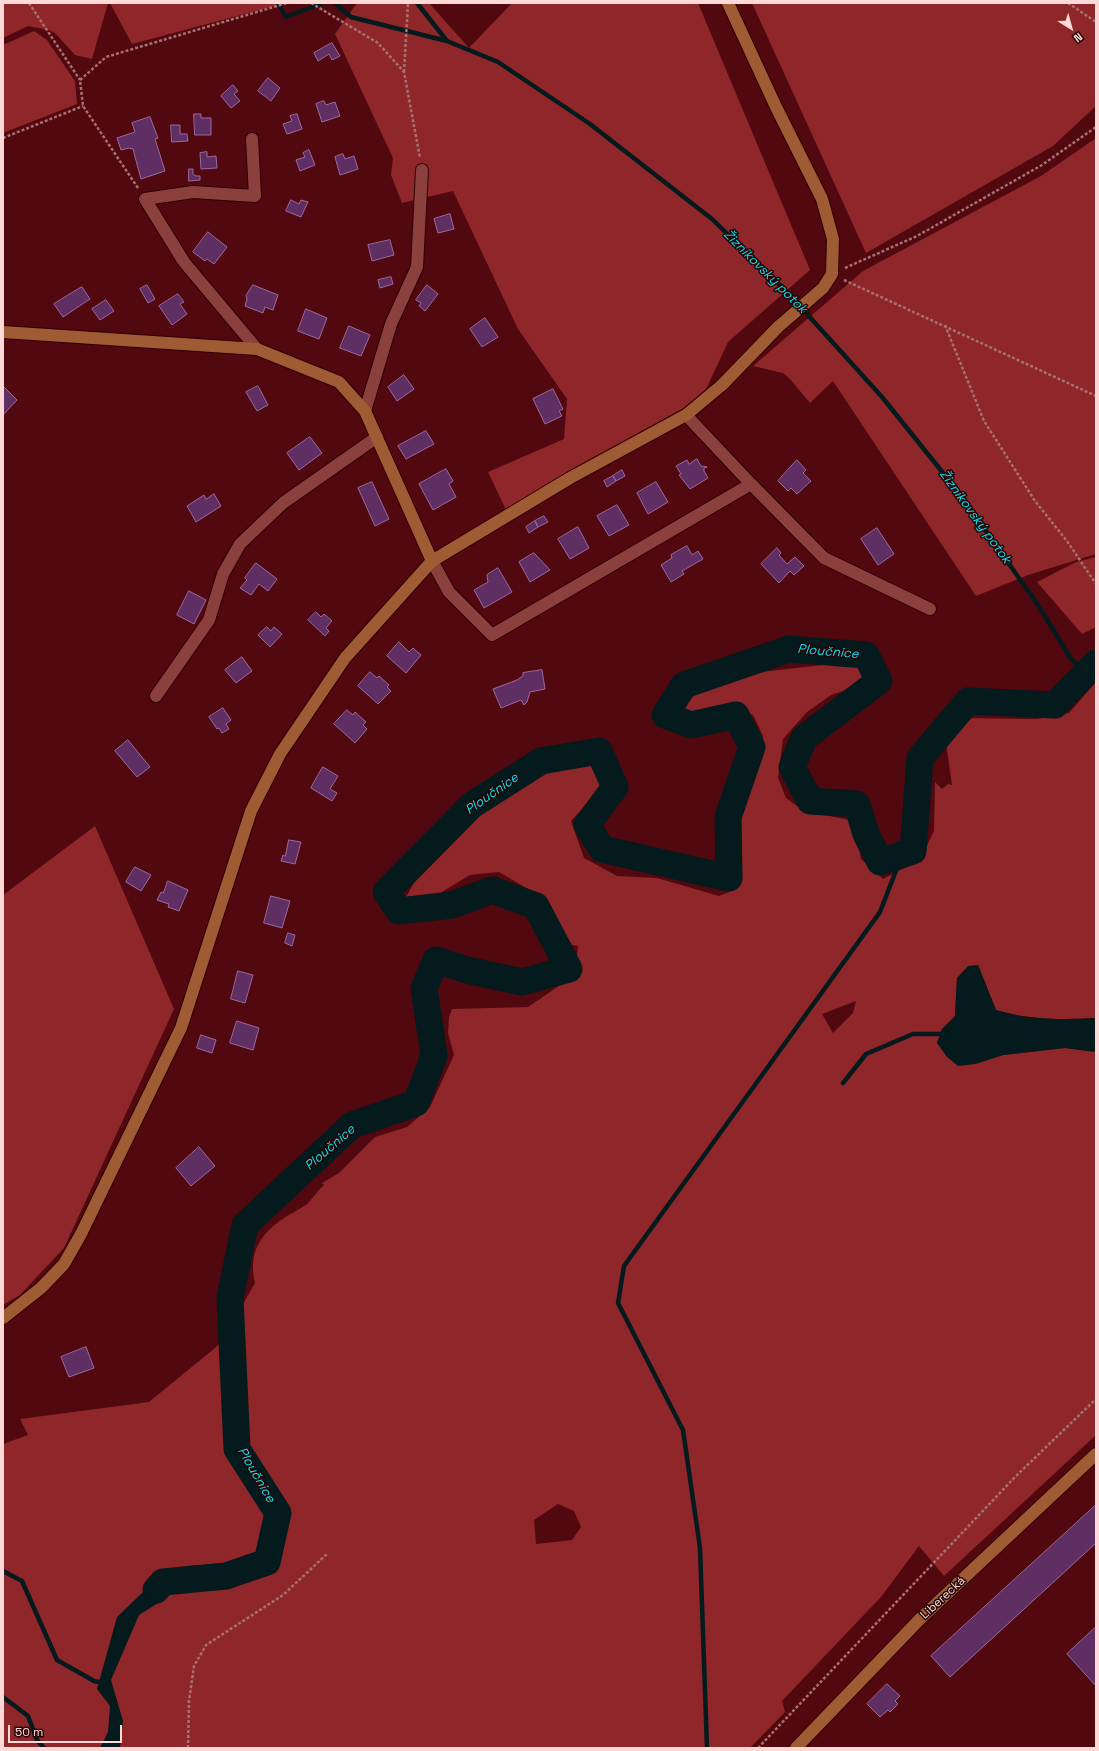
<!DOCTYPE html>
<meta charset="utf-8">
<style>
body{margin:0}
#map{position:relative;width:1099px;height:1751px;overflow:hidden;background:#51080e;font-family:"Space Grotesk",sans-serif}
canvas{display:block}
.frame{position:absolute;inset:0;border:4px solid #fed9d7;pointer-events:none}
.north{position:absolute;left:1051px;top:8px;width:40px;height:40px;-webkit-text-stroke:3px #240607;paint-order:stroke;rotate:143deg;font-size:11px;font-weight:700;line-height:16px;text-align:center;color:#fed9d7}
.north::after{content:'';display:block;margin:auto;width:14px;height:18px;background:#fed9d7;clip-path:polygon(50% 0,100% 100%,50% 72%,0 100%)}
.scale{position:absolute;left:8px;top:1725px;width:114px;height:18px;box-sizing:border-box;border:2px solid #fed9d7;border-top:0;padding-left:5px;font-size:12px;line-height:14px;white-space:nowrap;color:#fed9d7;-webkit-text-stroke:3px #240607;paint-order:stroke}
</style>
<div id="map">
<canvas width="1099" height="1751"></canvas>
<div class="frame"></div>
<div class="north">N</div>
<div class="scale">50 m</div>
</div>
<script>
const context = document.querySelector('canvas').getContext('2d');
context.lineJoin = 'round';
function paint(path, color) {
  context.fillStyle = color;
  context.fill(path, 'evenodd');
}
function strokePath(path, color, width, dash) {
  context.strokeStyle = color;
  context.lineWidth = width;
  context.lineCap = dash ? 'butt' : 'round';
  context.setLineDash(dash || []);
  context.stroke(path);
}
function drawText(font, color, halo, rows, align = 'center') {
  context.font = font + ' "Space Grotesk",sans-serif';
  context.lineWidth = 3;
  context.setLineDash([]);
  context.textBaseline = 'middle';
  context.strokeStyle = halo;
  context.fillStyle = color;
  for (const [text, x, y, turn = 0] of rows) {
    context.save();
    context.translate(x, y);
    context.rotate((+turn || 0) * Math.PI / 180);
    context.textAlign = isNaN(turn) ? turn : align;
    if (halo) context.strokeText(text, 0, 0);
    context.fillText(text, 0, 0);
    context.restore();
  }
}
const green = new Path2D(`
 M3,3H108L92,59L75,55L55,33L49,30L28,26L3,38Z
 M110,3H278L275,6L132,44Z
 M357,3H429L469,48L512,3H698L810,270L728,342L702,398L621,443L507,512L488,472L564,439L567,399L518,329L453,191L402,203L391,175L393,158L335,34Z
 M752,3H1096V106L1053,146L866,253Z
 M34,31L47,40L75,81L77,104L3,133V45Z
 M1096,138V554L1028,575L976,596L833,381L810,403L790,379L783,373L753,366L863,271L1041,176Z
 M1096,557V627L1082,634L1037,582L1076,562Z
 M848,662L870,674V682L831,695L807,712L783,739L778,778L786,798L804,811L855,821L861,859L883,879L920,860L934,831L935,782L942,789L948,784L952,785L946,743L962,718L1037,719L1069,713L1096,682V1018C1062,1020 1028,1020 996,1010L978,965L957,978L955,1016L942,1029L937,1043L975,1064L1003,1055L1065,1048L1096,1052V1435L944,1576L919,1546L881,1597L782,1701L785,1712L750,1748H3V1444L28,1435L20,1419L149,1402L221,1343L255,1283C248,1253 260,1234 284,1218C291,1213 301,1209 308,1203C314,1197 318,1190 324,1185L322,1183L339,1173L375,1137L407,1127L430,1107L454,1055L448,1033L449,1017L452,1009L528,1007L575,975L578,946L572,945L540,896L499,872L470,875L435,896L405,899L421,870L518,778L602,761L606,767L599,790L571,821L584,858L617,876L657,878L719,896L729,892L742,873L741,793L763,750V736L753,715L733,708L682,715L680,704L727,676ZM856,1001L853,1013L833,1033L822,1014ZM558,1504L574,1511L581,1527L572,1540L536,1544L534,1520Z
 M95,826L174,1009L64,1248L20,1295L3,1305V895Z`);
const water = new Path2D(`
 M978,965L996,1010C1028,1020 1062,1020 1096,1018V1052L1065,1048L1003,1055L975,1064L958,1066L947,1057L937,1043L942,1029L955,1016L957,978L968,966Z
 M195,1565L188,1584L168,1592L163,1600L139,1615L111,1680L123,1721L120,1748H100L108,1732L110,1706L97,1689L117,1617L165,1571Z`);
const stream = new Path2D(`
 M278,3L286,17L323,3
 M335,3L351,17L447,41L498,62L590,124L712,219L788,293L882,397L960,494L1040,608L1071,659L1086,673
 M417,3L447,41
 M843,1083L866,1054L913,1034H945
 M3,1571L22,1581L57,1660L94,1681L103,1683
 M3,1697L28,1716L37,1740L44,1748
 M707,1748L700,1548L683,1430L618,1303L624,1266L880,912L902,855`);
const river = new Path2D(`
 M156,1590L163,1582L226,1576L267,1562L278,1513L237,1449L230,1298L245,1225L352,1125L416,1103L434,1056L424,988L436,960L467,970L522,982L569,969L536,906L492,890L452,905L399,911L386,892L472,805L541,761L599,751L615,787L587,825L602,849L729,878L728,817L752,747L736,715L691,725L665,715L684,685L789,649L866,655L879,681L804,738L792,767L810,801L857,804L866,834L880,862L913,851L920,758L968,701L1055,705L1096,663`);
const building = new Path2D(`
 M332,43L340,56L332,60L329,54L318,61L314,53Z
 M268,78L280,88L271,101L258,91Z
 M233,85L238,91L234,94L240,101L231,108L221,96Z
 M324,101L326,105L335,102L340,116L322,122L316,104Z
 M194,114H201V118H211V135H195Z
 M297,114L302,129L287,134L283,124L292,121L290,116Z
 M150,117L158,138L155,139L165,171L141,179L133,149L129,148L121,150L117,138L135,132L132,123Z
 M171,125H180V134H187L188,141L172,142Z
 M309,150L315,165L300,171L296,160L305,157L303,153Z
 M207,152V157L216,156L217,168L201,169L200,153Z
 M343,154L345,159L354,156L358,169L340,175L335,157Z
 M189,169H193V174L196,176H200V180L189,181Z
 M291,200L299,204L301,200L308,202L301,217L286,211Z
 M450,214L454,229L438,233L434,219Z
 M208,232L227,247L214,264L207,259L205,261L193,252Z
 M390,240L394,255L372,261L368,245Z
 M391,277L393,284L380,288L378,280Z
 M147,285L155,299L148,303L140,289Z
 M253,285L278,295L273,310L265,307L263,313L245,306L247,299L246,296Z
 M427,285L438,294L425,311L419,306L421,303L416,300Z
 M82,287L90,299L63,317L54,304Z
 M178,294L184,302L180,304L187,314L172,325L159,306Z
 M106,300L114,311L100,320L92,309Z
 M306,309L327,318L319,339L298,331Z
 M485,318L498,337L482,347L470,329Z
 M349,326L370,335L361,356L340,348Z
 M404,375L414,389L397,401L388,387Z
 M3,386L17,400L3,415Z
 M258,386L268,405L257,411L246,392Z
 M553,389L563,409L559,411L562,416L545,424L533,399Z
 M426,431L434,444L406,459L398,446Z
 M310,437L322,453L299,470L287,453Z
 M697,459L701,466L707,467L704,468V471L708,478L690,489L679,475L681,474L676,466L687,460L689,464Z
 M797,460L806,470L803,473L811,481L797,494L791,488L788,491L778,481Z
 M446,469L453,481L449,484L456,497L433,510L419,484Z
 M622,470L625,476L616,481L613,476Z
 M613,476L616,481L607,487L604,481Z
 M372,482L389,519L375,526L358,488Z
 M656,482L668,502L648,514L637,493Z
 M214,494L221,506L196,522L187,506L204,495L206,499Z
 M617,505L629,525L609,536L597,516Z
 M544,516L548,522L538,527L535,521Z
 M535,521L538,527L529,533L526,527Z
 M578,527L589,548L570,559L558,539Z
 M877,528L894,554L878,565L861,539Z
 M687,546L692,555L698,551L703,559L682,571L684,574L671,582L661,565L672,558L671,555Z
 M777,548L781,553L779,555L787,564L795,557L804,566L794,575L790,571L779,583L761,564Z
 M534,553L550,570L530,582L519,562Z
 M256,563L277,579L268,591L259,584L251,595L240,588L247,580L245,578Z
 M498,568L512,592L484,608L474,590L488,582L487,575Z
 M189,591L206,600L194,624L177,615Z
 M316,612L321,617L324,614L332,621L326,628L329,631L325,636L308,620Z
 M267,627L271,631L274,627L282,634L270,647L258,635Z
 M399,642L409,652L413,648L421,655L406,673L387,656Z
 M242,657L252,671L236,683L225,670Z
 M542,670L545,689L530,692L527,702L524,705L521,700L501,708L493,689L517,680L523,676V673Z
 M370,672L377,678L379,676L389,685L387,687L391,691L378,704L358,686Z
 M223,708L231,720L226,724L229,729L222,733L219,728L217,729L209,717Z
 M347,710L353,715L355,712L366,722L363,725L367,729L355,743L334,724Z
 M128,740L150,767L137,777L115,751Z
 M323,767L338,776L330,789L337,793L332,801L311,788Z
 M289,840L301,842L295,864L281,861L283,855L285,856Z
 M135,867L151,875L141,891L126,882Z
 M168,881L188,890L179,911L168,907L169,904L157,900L161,892L163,893Z
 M271,896L290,901L282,928L264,923Z
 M288,933L295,935L292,946L285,943Z
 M238,971L253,975L245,1003L231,999Z
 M237,1021L259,1028L253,1050L230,1043Z
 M201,1035L216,1040L212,1053L197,1048Z
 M199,1147L215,1166L191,1186L176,1168Z
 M86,1347L94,1368L69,1377L61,1357Z
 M1096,1505V1543L950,1677L931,1656Z
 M1096,1627V1686L1067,1654Z
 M887,1684L900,1696L895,1701L898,1704L890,1712L888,1710L880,1717L867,1704Z`);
const path = new Path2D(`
 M29,3L80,80
 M311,3L378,43L404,72L420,158
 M1068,3L1096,22
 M404,72L408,3
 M3,138L83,106
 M138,188L83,106L80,80L106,57L287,3
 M845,268L917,236L1042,165L1096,127
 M844,280L1096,396
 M945,325L984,421L1035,501L1067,541L1096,584
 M188,1748L189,1701L194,1666L206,1645L283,1595L327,1554
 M758,1748L1016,1476L1096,1399`);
const street = new Path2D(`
 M252,139L255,196L193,192L145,199L184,262L257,349
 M365,411L391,324L417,267L422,170
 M686,415L751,484L824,558L930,609
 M432,561L449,592L492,635L751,484
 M156,696L209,620L223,574L240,544L283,503L377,437`);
const secondary = new Path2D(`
 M3,332L257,349L339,382L365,411L432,561L345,658L280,754L251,811L181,1028L81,1234L64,1264L41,1288L3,1318
 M432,561L570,478L686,415L722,385L778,327L823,288L832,274L833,239L822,199L776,107L728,3
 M796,1748L920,1619L1096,1454`);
const streetNames = [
 ["Liberecká",943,1598,-43]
];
const waterNames = [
 ["Žizníkovský potok",765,272,45],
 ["Žizníkovský potok",975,517,54],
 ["Ploučnice",828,652,5],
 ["Ploučnice",492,794,-35],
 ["Ploučnice",330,1148,-41],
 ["Ploučnice",256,1475,60]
];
paint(green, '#8f262a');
paint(water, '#041a1c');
strokePath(stream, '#041a1c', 4.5);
strokePath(river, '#041a1c', 27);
paint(building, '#5f2f64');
strokePath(building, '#9c69a2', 1);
strokePath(street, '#2d0001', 14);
strokePath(secondary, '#2d0001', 14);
strokePath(path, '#a77072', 2.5, [3, 2]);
strokePath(street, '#8b403e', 12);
strokePath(secondary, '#9f5b34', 12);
drawText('12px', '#fed9d7', '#240607', streetNames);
drawText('italic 13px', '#0ddfed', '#240607', waterNames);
</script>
